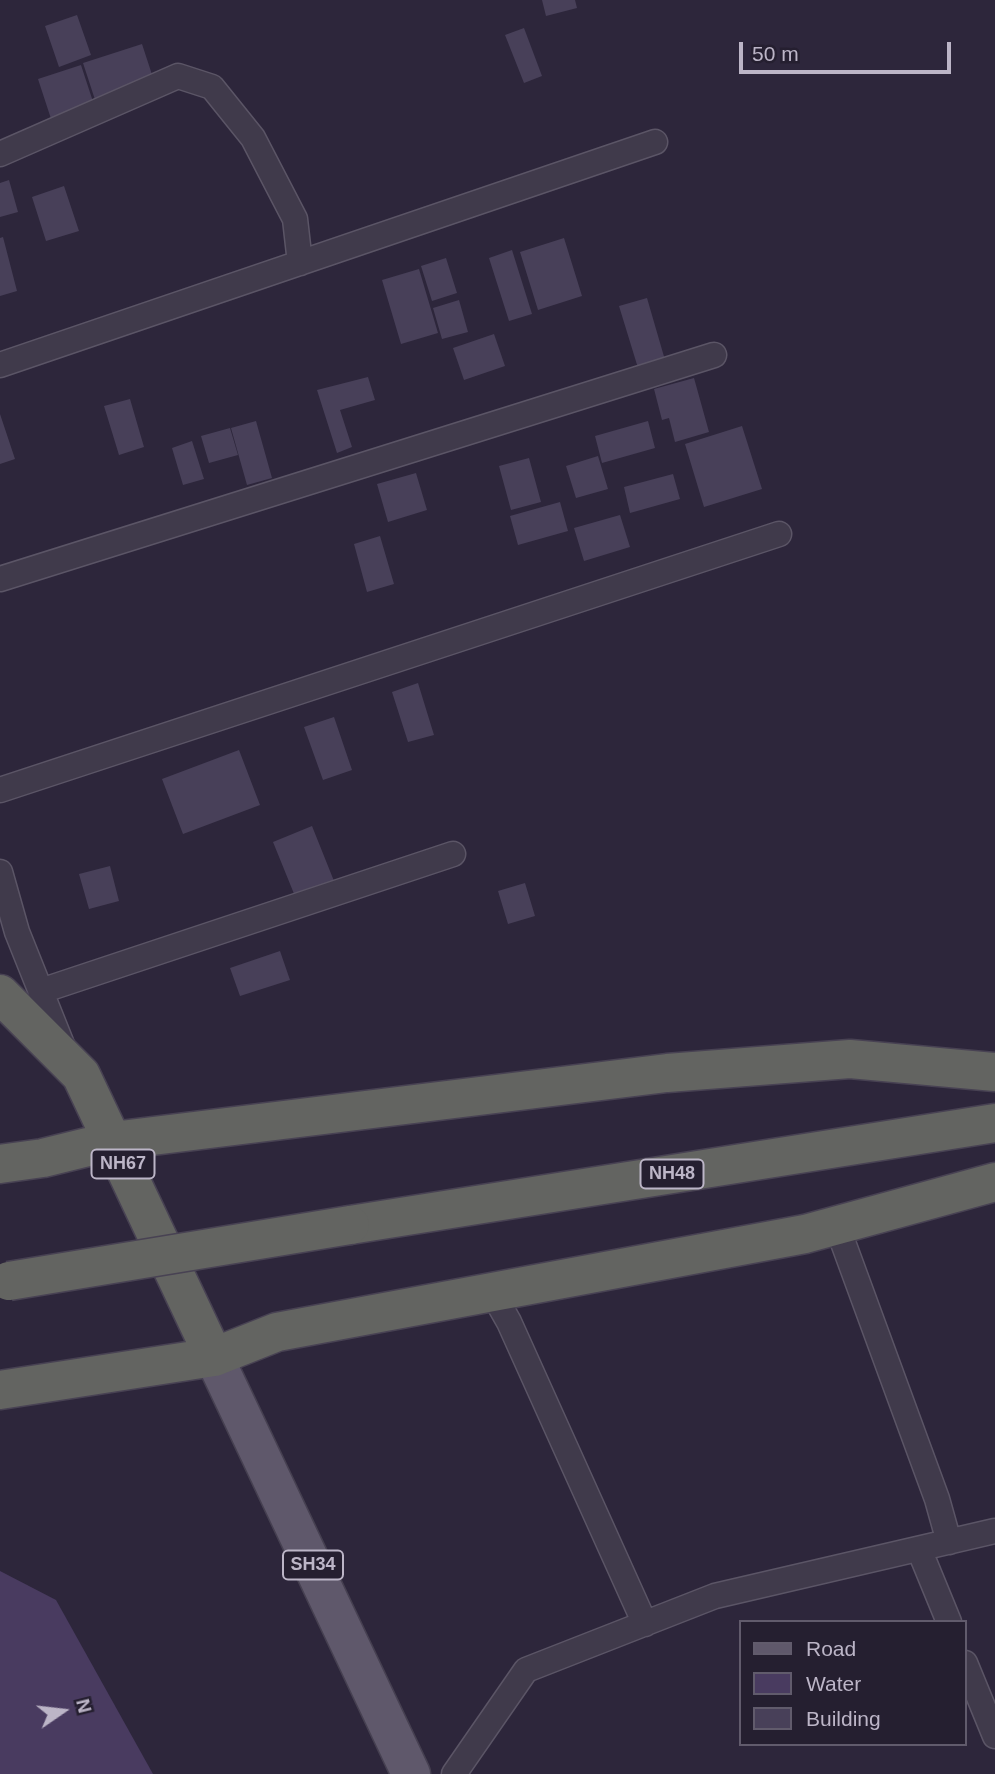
<!DOCTYPE html>
<style>
body{margin:0}
#map{position:relative;width:995px;height:1774px;overflow:hidden;background:#2d263b;font-family:Helvetica,sans-serif}
canvas{display:block}
.legend{position:absolute;left:739px;top:1620px;width:228px;height:126px;box-sizing:border-box;background:#251f30;border:2px solid #615b6c;margin:0;padding:9px 12px;list-style:none;font-size:21px;color:#bcb5c7}
.legend li{display:flex;align-items:center;gap:14px;height:35px}
.legend b{width:35px;border:2px solid #615b6c}
.north{position:absolute;left:28px;top:1676px;width:70px;height:70px;-webkit-text-stroke:5px #251f30;paint-order:stroke;rotate:76deg;font-size:19px;font-weight:700;line-height:28px;text-align:center;color:#bcb5c7}
.north::after{content:'';display:block;margin:auto;width:24px;height:32px;background:#bcb5c7;clip-path:polygon(50% 0,100% 100%,50% 72%,0 100%)}
.scale{position:absolute;left:739px;top:42px;width:212px;height:32px;box-sizing:border-box;border:4px solid #bcb5c7;border-top:0;padding-left:9px;font-size:21px;line-height:24px;white-space:nowrap;color:#bcb5c7;-webkit-text-stroke:5px #251f30;paint-order:stroke}
</style>
<div id="map">
<canvas width="995" height="1774"></canvas>
<ul class="legend">
<li><b style="height:9px;background:#5f586b"></b>Road</li>
<li><b style="height:19px;background:#493b60"></b>Water</li>
<li><b style="height:19px;background:#484059"></b>Building</li>
</ul>
<div class="north">N</div>
<div class="scale">50 m</div>
</div>
<script>
const context = document.querySelector('canvas').getContext('2d');
context.lineJoin = 'round';
function paint(path, color) {
  context.fillStyle = color;
  context.fill(path, 'evenodd');
}
function strokePath(path, color, width, dash) {
  context.strokeStyle = color;
  context.lineWidth = width;
  context.lineCap = dash ? 'butt' : 'round';
  context.setLineDash(dash || []);
  context.stroke(path);
}
function drawText(font, color, halo, rows, align = 'center') {
  context.font = font + ' Helvetica,sans-serif';
  context.lineWidth = 7;
  context.setLineDash([]);
  context.textBaseline = 'middle';
  context.strokeStyle = halo;
  context.fillStyle = color;
  for (const [text, x, y, turn = 0] of rows) {
    context.save();
    context.translate(x, y);
    context.rotate((+turn || 0) * Math.PI / 180);
    context.textAlign = isNaN(turn) ? turn : align;
    if (halo) context.strokeText(text, 0, 0);
    context.fillText(text, 0, 0);
    context.restore();
  }
}
const water = new Path2D(`
 M0,1571L56,1600L153,1774H0Z`);
const building = new Path2D(`
 M542,0H575L577,8L546,16Z
 M77,15L91,55L59,67L45,26Z
 M524,28L542,76L524,83L505,35Z
 M142,44L159,96L100,115L83,63Z
 M81,65L98,117L55,131L38,79Z
 M9,180L18,212L0,217V183Z
 M64,186L79,231L46,241L32,197Z
 M3,237L17,291L0,296V238Z
 M564,238L582,296L538,310L520,252Z
 M512,250L532,314L509,321L489,258Z
 M446,258L457,293L432,301L421,266Z
 M419,269L438,333L401,344L382,280Z
 M647,298L665,360L638,368L619,306Z
 M459,300L468,332L442,339L433,308Z
 M494,334L505,366L464,380L453,348Z
 M368,377L375,400L340,410L352,447L337,453L317,390Z
 M694,378L709,432L675,442L669,418L662,420L654,389Z
 M130,399L144,447L119,455L104,406Z
 M0,414L15,459L0,464Z
 M256,421L272,478L247,485L231,428Z
 M648,421L655,448L602,463L595,436Z
 M742,426L762,489L704,507L685,444Z
 M230,428L238,455L209,463L201,436Z
 M192,441L204,479L183,485L172,448Z
 M598,456L608,489L576,498L566,466Z
 M529,458L541,502L511,510L499,466Z
 M416,473L427,510L388,522L377,484Z
 M673,474L680,499L630,513L624,487Z
 M560,502L568,531L518,545L510,516Z
 M620,515L630,547L584,561L574,528Z
 M380,536L394,584L367,592L354,544Z
 M418,683L434,735L408,742L392,692Z
 M334,717L352,770L323,780L304,727Z
 M239,750L260,805L183,834L162,779Z
 M312,826L340,896L301,911L273,842Z
 M110,866L119,901L89,909L79,874Z
 M525,883L535,916L508,924L498,891Z
 M280,951L290,980L240,996L230,968Z`);
const minor = new Path2D(`
 M0,154L178,76L212,87L253,138L295,219L300,263
 M0,365L655,142
 M0,579L714,355
 M0,790L779,534
 M0,872L17,932L65,1052
 M41,991L453,854
 M837,1226L937,1499L949,1542
 M492,1292L509,1322L645,1624
 M919,1549L949,1622
 M965,1663L995,1736
 M454,1774L526,1670L715,1596L995,1531`);
const primary = new Path2D(`
 M214,1357L411,1774`);
const trunk = new Path2D(`
 M0,994L81,1075L214,1357
 M0,1164L43,1158L112,1141L667,1073L850,1059L995,1072
 M350,1225L995,1123
 M0,1390L214,1357L277,1332L805,1234L995,1182`);
const trunkBridge = new Path2D(`
 M9,1281L350,1225`);
const shields = [
 [123,1164,63],
 [672,1174,63],
 [313,1565,60]
];
const shieldNames = [
 ["NH67",123,1164],
 ["NH48",672,1174],
 ["SH34",313,1565]
];
paint(water, '#493b60');
paint(building, '#484059');
strokePath(minor, '#5b5566', 27);
strokePath(primary, '#464051', 41);
strokePath(trunk, '#484253', 41);
strokePath(minor, '#403a4b', 24);
strokePath(primary, '#5f586b', 38);
strokePath(trunk, '#636461', 38);
strokePath(trunkBridge, '#484253', 41, []);
strokePath(trunkBridge, '#636461', 38);
for (const [x, y, w] of shields) {
  const box = new Path2D();
  box.roundRect(x - w / 2, y - 14.5, w, 29, 5);
  context.fillStyle = '#251f30';
  context.fill(box);
  strokePath(box, '#bcb5c7', 2);
}
drawText('bold 18px', '#bcb5c7', null, shieldNames);
</script>
